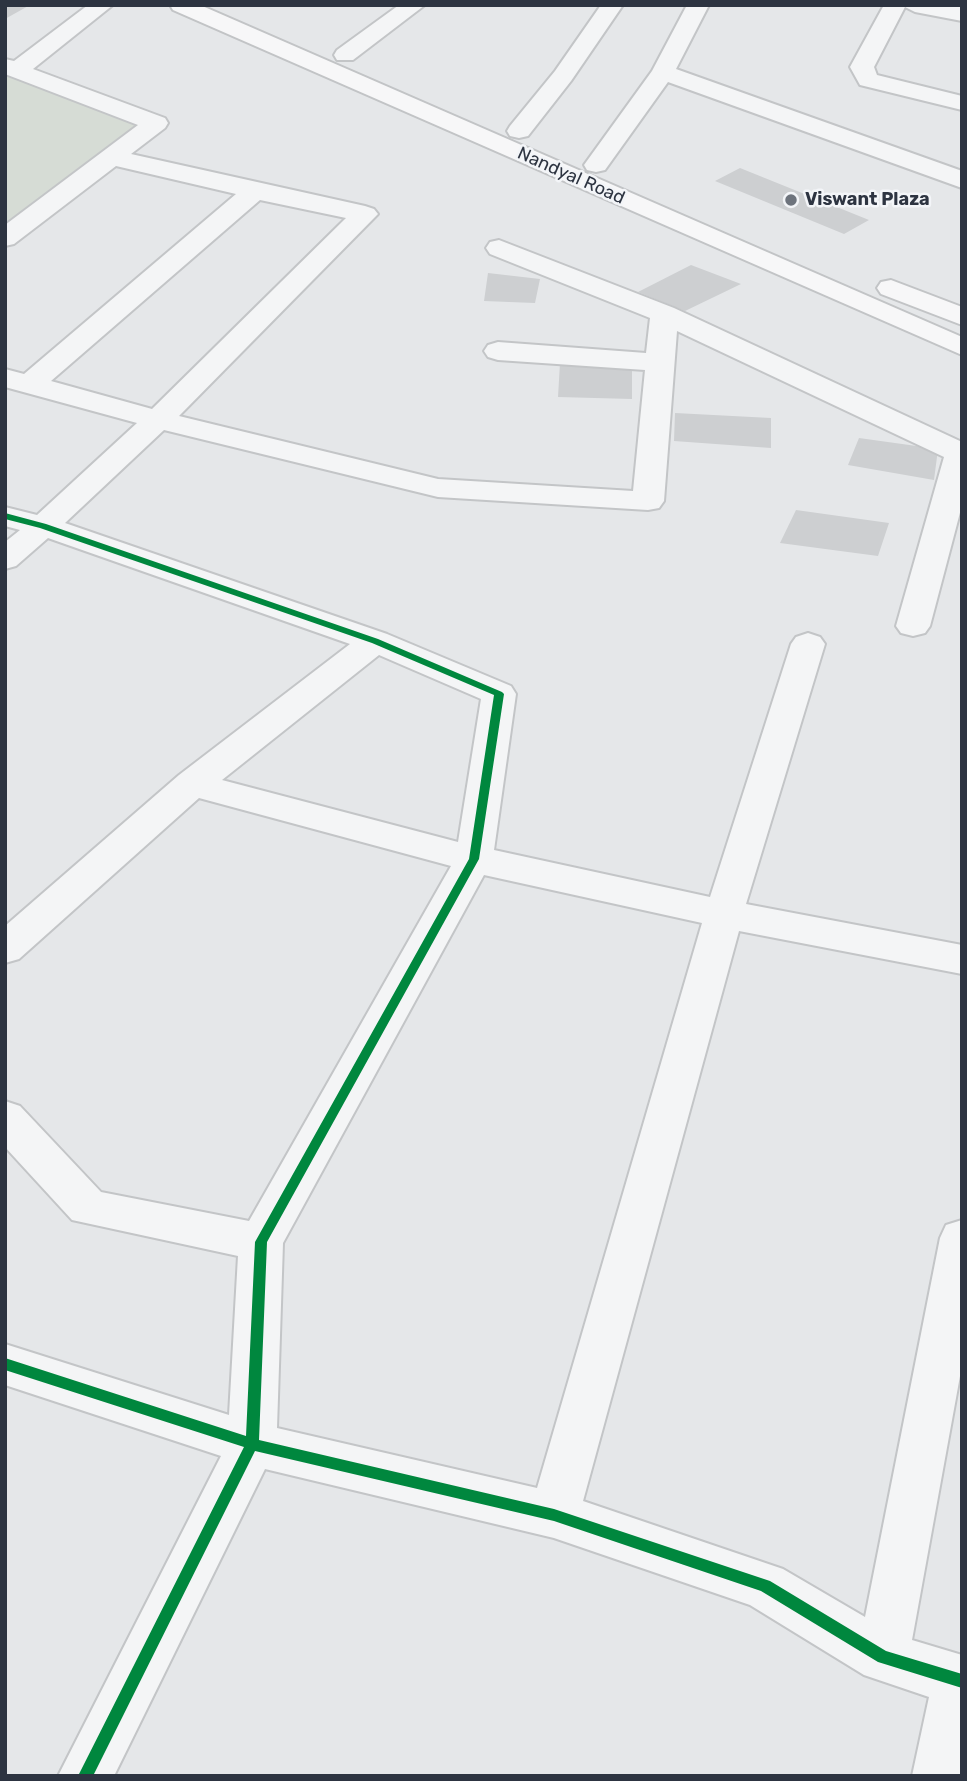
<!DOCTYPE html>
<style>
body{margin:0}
#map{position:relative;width:967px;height:1781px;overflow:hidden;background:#e5e7e9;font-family:Rubik,sans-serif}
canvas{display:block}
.frame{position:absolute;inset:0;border:7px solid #2d3441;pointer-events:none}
</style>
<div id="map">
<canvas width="967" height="1781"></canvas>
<div class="frame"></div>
</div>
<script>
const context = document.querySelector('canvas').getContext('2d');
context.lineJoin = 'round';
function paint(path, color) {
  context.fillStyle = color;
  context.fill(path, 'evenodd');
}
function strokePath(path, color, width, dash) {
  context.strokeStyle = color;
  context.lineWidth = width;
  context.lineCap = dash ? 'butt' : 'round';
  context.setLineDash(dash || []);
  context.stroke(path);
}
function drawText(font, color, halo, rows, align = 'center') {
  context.font = font + ' Rubik,sans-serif';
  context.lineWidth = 5;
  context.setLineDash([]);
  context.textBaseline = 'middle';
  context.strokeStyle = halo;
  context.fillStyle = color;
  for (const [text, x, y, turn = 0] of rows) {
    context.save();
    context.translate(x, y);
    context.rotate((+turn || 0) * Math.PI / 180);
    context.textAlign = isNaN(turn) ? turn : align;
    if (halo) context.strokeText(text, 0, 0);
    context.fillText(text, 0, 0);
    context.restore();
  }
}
const green = new Path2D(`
 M5,72L142,124L5,226Z`);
const building = new Path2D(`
 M5,5H30L5,19Z
 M740,168L869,220L844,234L715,181Z
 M691,265L741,284L685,311L638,292Z
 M488,273L540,279L535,303L484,301Z
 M560,363L632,366V399L558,397Z
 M675,413L771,418V448L674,441Z
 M859,438L938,449L934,480L848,465Z
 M796,510L889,523L878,556L780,543Z`);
const minor = new Path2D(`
 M88,5H113L33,69L165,118L168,123L165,128L131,154L365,206L374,209L378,214L179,416L438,479L633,491L645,370L498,360L488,357L484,351L488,345L498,342L646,353L650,318L490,254L486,248L490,242L499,240L674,308L962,442V505L930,626L925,633L913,636L901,633L896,626L944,457L677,331L664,501L659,508L648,510L438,497L164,430L65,523L387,634L511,686L516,694L494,850L710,897L791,644L796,637L808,633L820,637L825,644L746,904L962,945V974L739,931L583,1501L783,1569L865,1617L940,1238L946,1225L962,1220V1365L912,1640L962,1655V1776H912L929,1697L864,1675L750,1605L554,1538L265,1469L114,1776H58L221,1456L5,1385V1344L229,1415L238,1256L72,1220L5,1147V1101L20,1106L101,1192L249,1221L451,866L199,798L19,959L5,963V926L179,775L350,644L48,538L16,566L5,569V542L20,530L5,526V507L37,515L137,423L5,387V369L24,374L236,194L116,166L14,244L5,246V225L138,125L5,74V59L14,61ZM260,200L346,218L152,409L51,381ZM379,655L481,699L458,842L222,780ZM484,875L702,923L537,1488L277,1428L283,1243Z
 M399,5H425L353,60H337L334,55L337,50Z
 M601,5H623L571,81L528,136L519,138L510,136L507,131L510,126L555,71Z
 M687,5H709L676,69L962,171V188L668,82L605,170L596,172L587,170L584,165L652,71Z
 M884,5L962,7V21L915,12L905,7L874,67L877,75L962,96V110L860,85L850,67Z`);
const major = new Path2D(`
 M170,5H200L962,337V355L173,10Z
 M891,280L962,307V325L881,294L877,288L881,282Z`);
const cycleway = new Path2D(`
 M5,513L46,524L378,639L502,692L504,694L479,859L267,1242L259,1440L554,1509L770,1581L886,1651L962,1674V1688L878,1662L761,1591L554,1521L255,1451L93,1776H78L244,1447L5,1370V1358L246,1436L255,1242L469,859L494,695L372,643L40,528L5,519Z`);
const markers = [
 [791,200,7,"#6d737c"]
];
const farStreetnames = [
 ["Nandyal Road",571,176,24]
];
const farPoinames = [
 ["Viswant Plaza",805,200]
];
paint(green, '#d6dcd5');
paint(building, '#cdcfd1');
strokePath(minor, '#c3c5c7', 4);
strokePath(major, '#c2c4c6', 4);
paint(minor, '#f4f5f6');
paint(major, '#f7f7f8');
paint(cycleway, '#00873e');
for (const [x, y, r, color] of markers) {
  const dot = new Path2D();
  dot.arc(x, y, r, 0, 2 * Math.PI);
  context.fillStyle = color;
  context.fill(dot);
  strokePath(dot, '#f3f5f8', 2.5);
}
drawText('18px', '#2d3441', '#f3f5f8', farStreetnames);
drawText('bold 18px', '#2d3441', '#f3f5f8', farPoinames, 'left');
</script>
